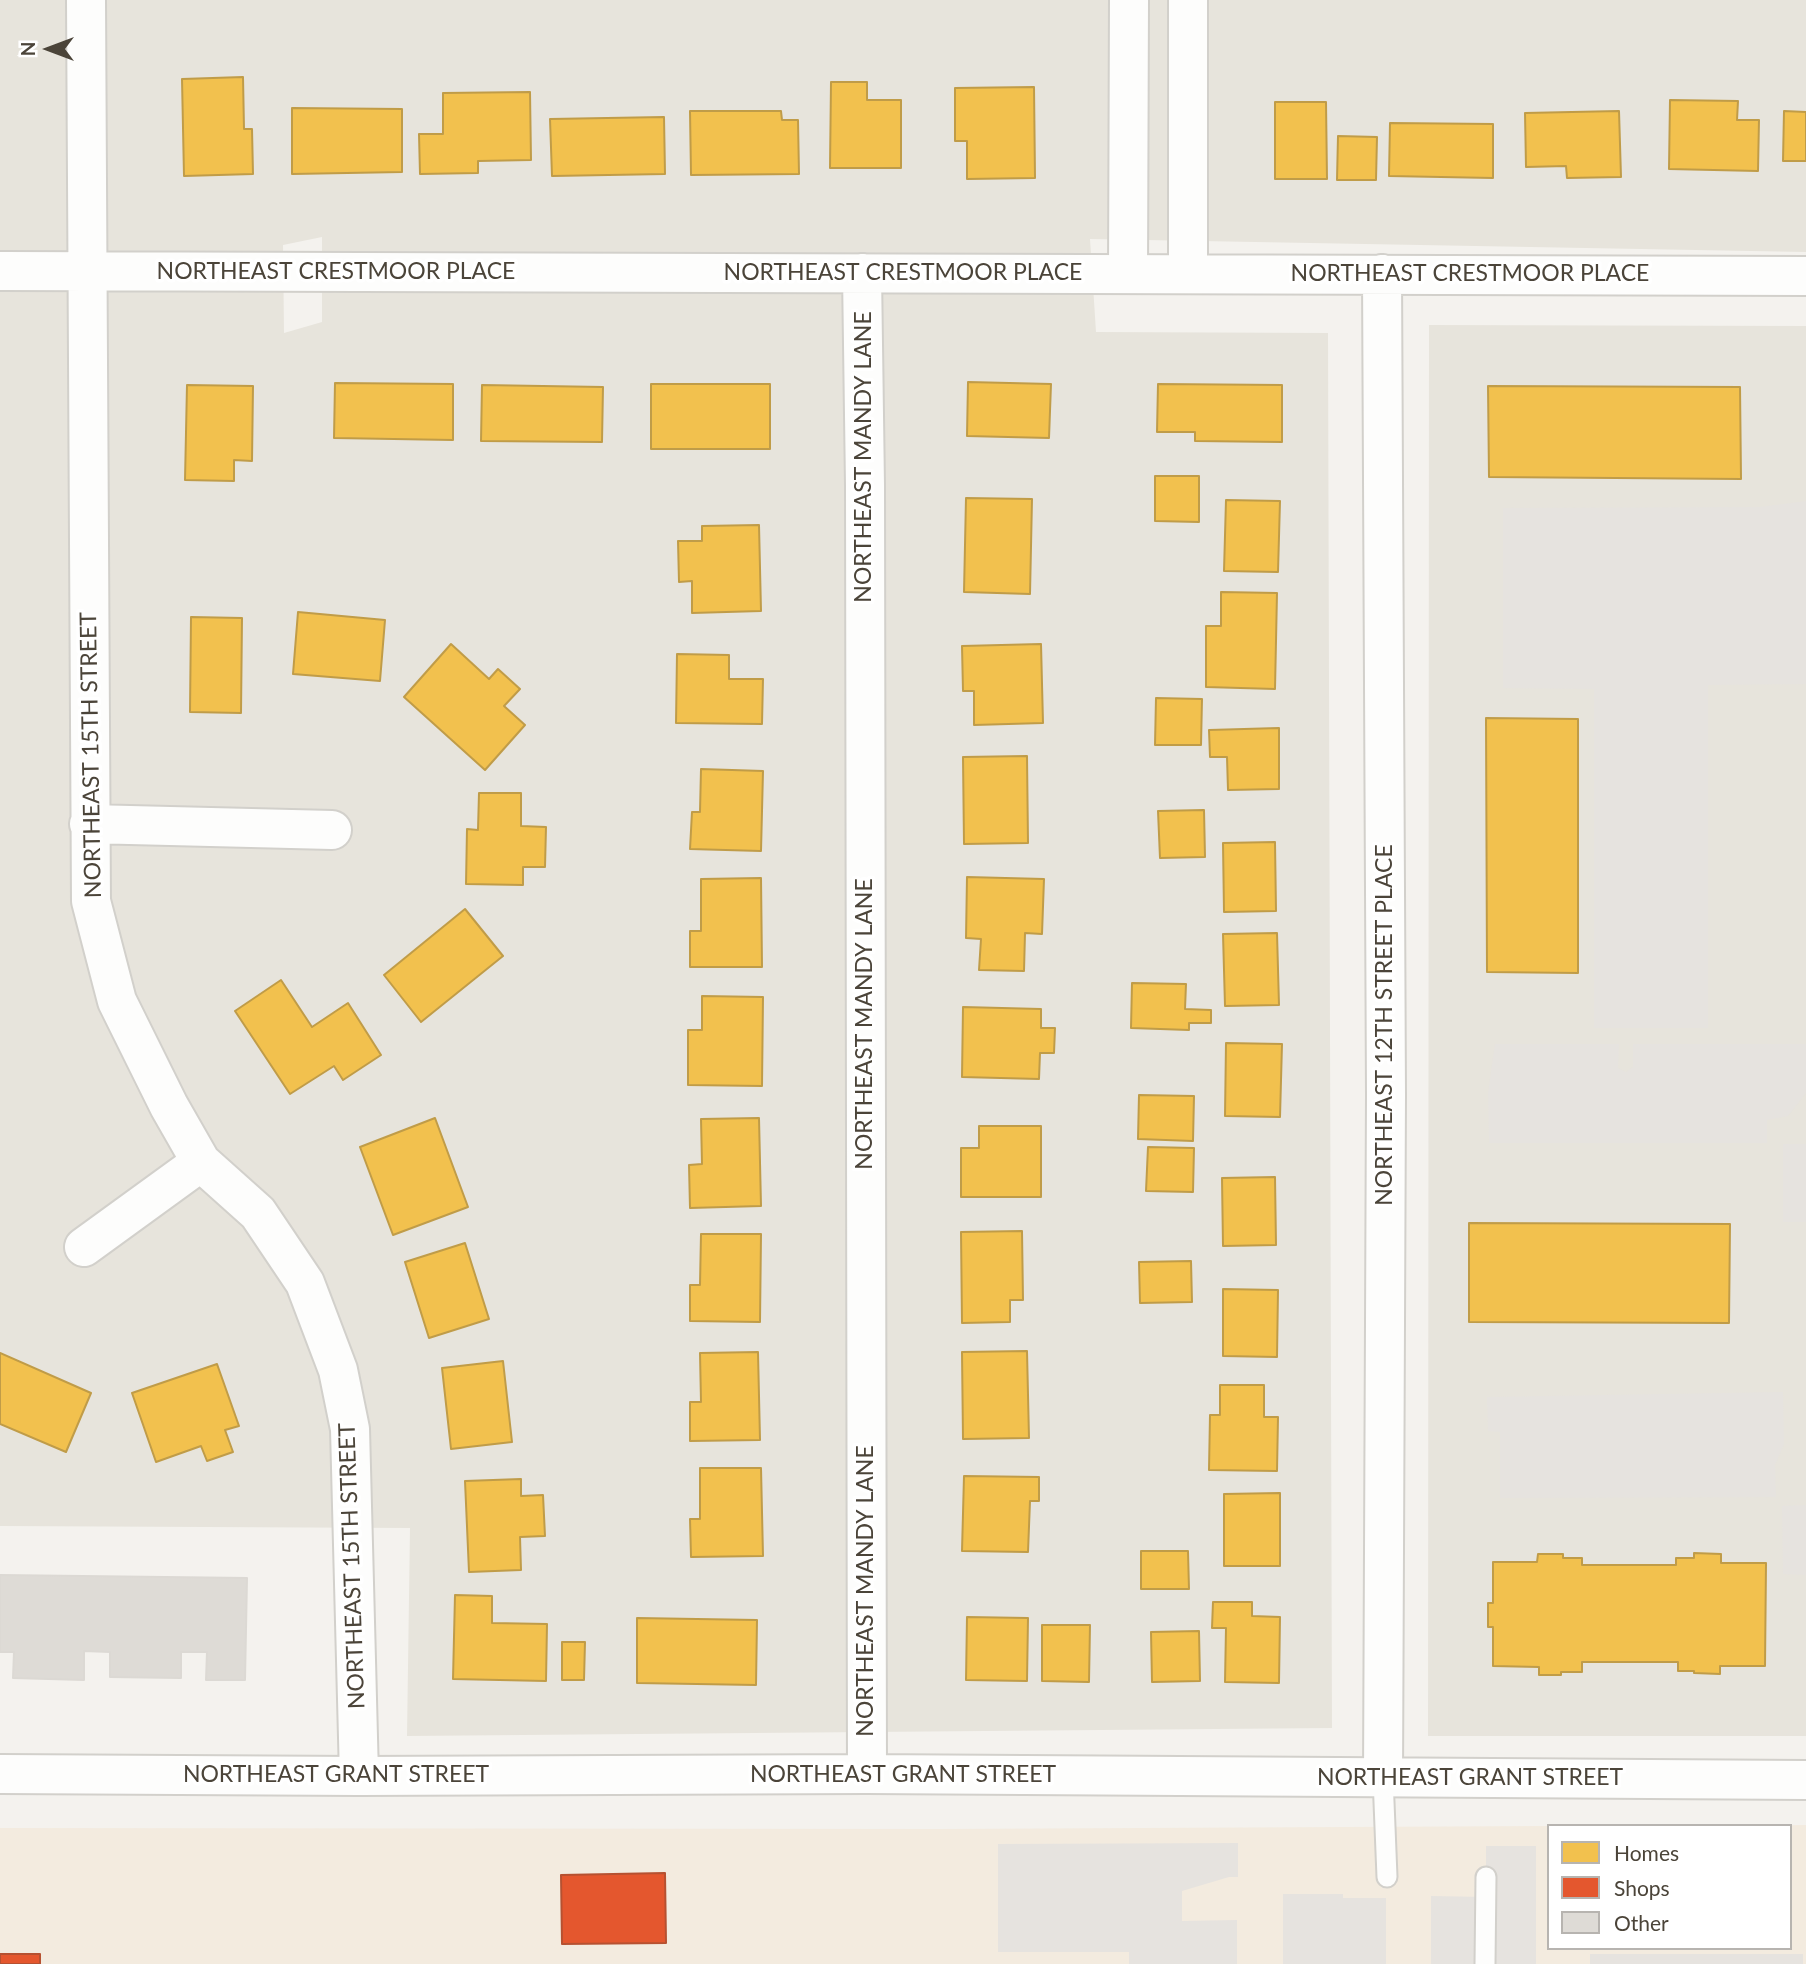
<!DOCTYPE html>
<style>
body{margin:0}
#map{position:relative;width:1806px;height:1964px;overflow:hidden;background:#f4f2ee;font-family:Lato,sans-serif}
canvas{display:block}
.legend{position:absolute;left:1547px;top:1824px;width:245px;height:126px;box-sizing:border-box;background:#fff;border:2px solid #b7b4b0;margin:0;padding:9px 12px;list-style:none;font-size:21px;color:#4b4439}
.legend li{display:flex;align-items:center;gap:14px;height:35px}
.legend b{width:35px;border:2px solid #b7b4b0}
.north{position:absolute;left:14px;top:14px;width:70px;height:70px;-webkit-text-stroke:5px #fff;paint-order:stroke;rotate:270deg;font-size:19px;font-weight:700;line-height:28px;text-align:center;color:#4b4439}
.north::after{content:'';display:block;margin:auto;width:24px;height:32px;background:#4b4439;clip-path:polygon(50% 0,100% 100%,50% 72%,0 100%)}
</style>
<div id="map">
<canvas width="1806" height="1964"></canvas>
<ul class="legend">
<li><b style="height:19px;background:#f2c14e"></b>Homes</li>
<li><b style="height:19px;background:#e4572e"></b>Shops</li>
<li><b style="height:19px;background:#dedbd6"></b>Other</li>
</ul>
<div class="north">N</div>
</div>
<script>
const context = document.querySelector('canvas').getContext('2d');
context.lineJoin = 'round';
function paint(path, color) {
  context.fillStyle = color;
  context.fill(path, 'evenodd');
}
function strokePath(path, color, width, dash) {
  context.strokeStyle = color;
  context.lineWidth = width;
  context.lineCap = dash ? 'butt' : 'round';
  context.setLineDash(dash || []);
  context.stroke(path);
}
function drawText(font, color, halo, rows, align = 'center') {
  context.font = font + ' Lato,sans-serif';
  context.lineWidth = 7;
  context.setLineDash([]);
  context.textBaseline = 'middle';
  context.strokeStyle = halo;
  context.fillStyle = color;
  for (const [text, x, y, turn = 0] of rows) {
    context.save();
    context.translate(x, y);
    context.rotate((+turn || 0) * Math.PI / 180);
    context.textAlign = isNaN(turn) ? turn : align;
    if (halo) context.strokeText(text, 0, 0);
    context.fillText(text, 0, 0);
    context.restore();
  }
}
const residential = new Path2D(`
 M0,0H1806V252L1090,239L1096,332L1328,333L1332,1728L407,1736L410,1528L0,1526ZM322,237V322L284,333L283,245Z
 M1429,325L1806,326V1736H1428Z`);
const commercial = new Path2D(`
 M1806,1825V1964H0V1828L938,1829L1549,1826V1948H1790V1826H1707Z`);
const parking = new Path2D(`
 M1806,501V684L1708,685V1028H1594V689L1503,688V508L1760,507Z
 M1495,1044H1619L1618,1068L1626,1072L1633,1067V1044H1806V1093L1788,1116L1767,1120V1143H1489L1488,1093Z
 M1783,1144H1806V1222H1783Z
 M1783,1392L1784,1444L1775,1465L1776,1497L1500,1498V1432L1488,1431L1487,1397Z
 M1806,1505V1575L1783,1574L1782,1506Z
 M1238,1843V1877H1229L1182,1891V1921L1237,1920V1964H1129V1952H998V1844Z
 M1486,1846H1536V1964H1431V1896L1486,1897Z
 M1283,1894H1343V1898H1386V1964H1283Z
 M1590,1954H1803V1964H1590Z`);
const homes = new Path2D(`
 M243,77L244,129H252L253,174L184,176L182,79Z
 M831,82H867V100H901V168H830Z
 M1034,87L1035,178L967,179V141H955V88Z
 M530,92L531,160L478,161V173L420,174L419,134H443V93Z
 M1670,100L1738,101L1737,120H1759L1758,171L1669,169Z
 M1275,102H1326L1327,179H1275Z
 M292,108L402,109V172L292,174Z
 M690,111H781L782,120H798L799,174L691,175Z
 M1619,111L1621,177L1567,178L1566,166L1526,167L1525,113Z
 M1784,111L1806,112V161H1783Z
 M664,117L665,174L552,176L550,119Z
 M1390,123L1493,124V178L1389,176Z
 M1338,136L1377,137L1376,180H1337Z
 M968,382L1051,384L1049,438L967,436Z
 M335,383L453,384V440L334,438Z
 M651,384H770V449H651Z
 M1158,384L1282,385V442L1195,441V432H1157Z
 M187,385L253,386L252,461L234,460V481L185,480Z
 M482,385L603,387L602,442L481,441Z
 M1488,386L1740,387L1741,479L1489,477Z
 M1155,476H1199V522L1155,521Z
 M966,498L1032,499L1030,594L964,592Z
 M1226,500L1280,501L1278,572L1224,571Z
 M759,525L761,611L692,613V581L679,582L678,541H702V526Z
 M1221,592L1277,593L1275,689L1206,687V626H1221Z
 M298,612L385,620L380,681L293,674Z
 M191,617L242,618L241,713L190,712Z
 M451,644L489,679L498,669L520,689L504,706L525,725L485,770L404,697Z
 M1041,644L1043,723L974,725V691H963L962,646Z
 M677,654L729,655V679H763L762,724L676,723Z
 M1156,698L1202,699L1201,745H1155Z
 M1486,718L1578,719V973L1487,972Z
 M1279,728V789L1228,790L1227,757H1210L1209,730Z
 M1027,756L1028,843L964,844L963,757Z
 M701,769L763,771L761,851L690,849L692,812H700Z
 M479,793H521V826L546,827L545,867H523V885L466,884L467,829L478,830Z
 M1204,810L1205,857L1160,858L1158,811Z
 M1275,842L1276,911L1224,912L1223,843Z
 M967,877L1044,879L1042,934L1025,933L1024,971L979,970L981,939L966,938Z
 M761,878L762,967H690V931H701V879Z
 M465,909L503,956L421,1022L384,975Z
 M1277,933L1279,1005L1225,1006L1223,934Z
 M281,980L312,1027L348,1003L381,1055L343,1080L334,1066L290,1094L235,1011Z
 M1132,983L1186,984L1185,1009L1211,1010V1023H1189V1030L1131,1028Z
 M702,996L763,997L762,1086L688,1085V1030H702Z
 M963,1007L1041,1009V1028H1055L1054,1053H1040L1039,1079L962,1077Z
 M1226,1043L1282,1044L1280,1117L1225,1116Z
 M1139,1095L1194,1096L1193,1141L1138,1139Z
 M435,1118L468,1207L393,1235L360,1147Z
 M759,1118L761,1206L690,1208L689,1165L702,1164L701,1119Z
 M979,1126H1041V1197H961V1148H979Z
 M1148,1147L1194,1148L1193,1192L1146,1191Z
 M1275,1177L1276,1245L1223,1246L1222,1178Z
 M1469,1223L1730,1224L1729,1323L1469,1322Z
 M1022,1231L1023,1300H1010V1322L962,1323L961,1232Z
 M701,1234H761L760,1322L690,1321V1285H700Z
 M465,1243L489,1319L429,1338L405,1262Z
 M1191,1261L1192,1302L1140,1303L1139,1262Z
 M1223,1289L1278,1290L1277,1357L1223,1356Z
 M1027,1351L1029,1438L963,1439L962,1352Z
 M758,1352L760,1440L690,1441V1402H701L700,1353Z
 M0,1353L91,1393L66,1452L0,1424Z
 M503,1361L512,1442L451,1449L442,1368Z
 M217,1364L239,1426L225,1430L233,1452L207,1461L201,1446L156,1462L132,1393Z
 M1220,1385H1264V1417H1278L1277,1471L1209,1470L1210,1415H1220Z
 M700,1468H761L763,1556L691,1557L690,1519H700Z
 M964,1476L1039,1477V1501H1030L1028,1552L962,1551Z
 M521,1479V1496L543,1495L545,1536L520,1537L521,1570L469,1572L465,1481Z
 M1280,1493V1566H1224V1494Z
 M1141,1551H1188L1189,1589H1141Z
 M1694,1553L1721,1554V1563H1766L1765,1666H1720V1674L1694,1673V1671H1678V1662H1582V1672H1561V1675H1539V1667L1493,1666V1627H1488V1603H1493V1562H1537L1538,1554H1563V1558H1582V1565H1676V1558H1694Z
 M455,1595L492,1596V1623L547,1624L546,1681L453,1679Z
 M1213,1602H1252V1616L1280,1617L1279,1683L1225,1682L1226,1628H1212Z
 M967,1617L1028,1618L1027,1681L966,1680Z
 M637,1618L757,1620L756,1685L637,1683Z
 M1042,1625H1090L1089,1682L1042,1681Z
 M1199,1631L1200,1681L1152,1682L1151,1632Z
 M562,1642H585L584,1680H562Z`);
const shops = new Path2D(`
 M665,1873L666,1943L562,1944L561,1875Z
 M0,1954H40V1964H0Z`);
const building = new Path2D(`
 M0,1575L247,1578L245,1680H206L207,1652H181V1678L110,1677V1652L84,1651V1680L13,1678L14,1652H0Z`);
const lane = new Path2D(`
 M1383,1777L1387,1877
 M1485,1964L1486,1877`);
const street = new Path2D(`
 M86,0L91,901L117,1001L169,1106L201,1162L258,1213L305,1283L338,1370L350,1429L359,1776
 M0,271L1806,276
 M862,273L865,486L867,1774
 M1128,274L1129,0
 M1188,274V0
 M1382,274L1386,1095L1383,1777
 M89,824L332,830
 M84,1247L201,1162
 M0,1774L359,1776L867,1774L1806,1780`);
const streetNames = [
 ["NORTHEAST CRESTMOOR PLACE",336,272],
 ["NORTHEAST CRESTMOOR PLACE",903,273],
 ["NORTHEAST CRESTMOOR PLACE",1470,274],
 ["NORTHEAST MANDY LANE",864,457,-90],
 ["NORTHEAST 15TH STREET",91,755,-91],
 ["NORTHEAST MANDY LANE",865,1024,-90],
 ["NORTHEAST 12TH STREET PLACE",1385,1025,-90],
 ["NORTHEAST 15TH STREET",352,1566,-92],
 ["NORTHEAST MANDY LANE",866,1591,-90],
 ["NORTHEAST GRANT STREET",336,1775],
 ["NORTHEAST GRANT STREET",903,1775],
 ["NORTHEAST GRANT STREET",1470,1778]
];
paint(residential, '#e7e4dc');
paint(commercial, '#f3ebdf');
paint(parking, '#e6e3df');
paint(homes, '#f2c14e');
strokePath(homes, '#c09c48', 2);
paint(shops, '#e4572e');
strokePath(shops, '#b65131', 2);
paint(building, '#dedbd6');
strokePath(building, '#dcd9d4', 2);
strokePath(lane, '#d2d0cb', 23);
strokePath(street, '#d2d0cb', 42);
strokePath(lane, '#fdfdfc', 19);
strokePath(street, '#fdfdfc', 38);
drawText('23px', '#4b4439', '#fff', streetNames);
</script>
